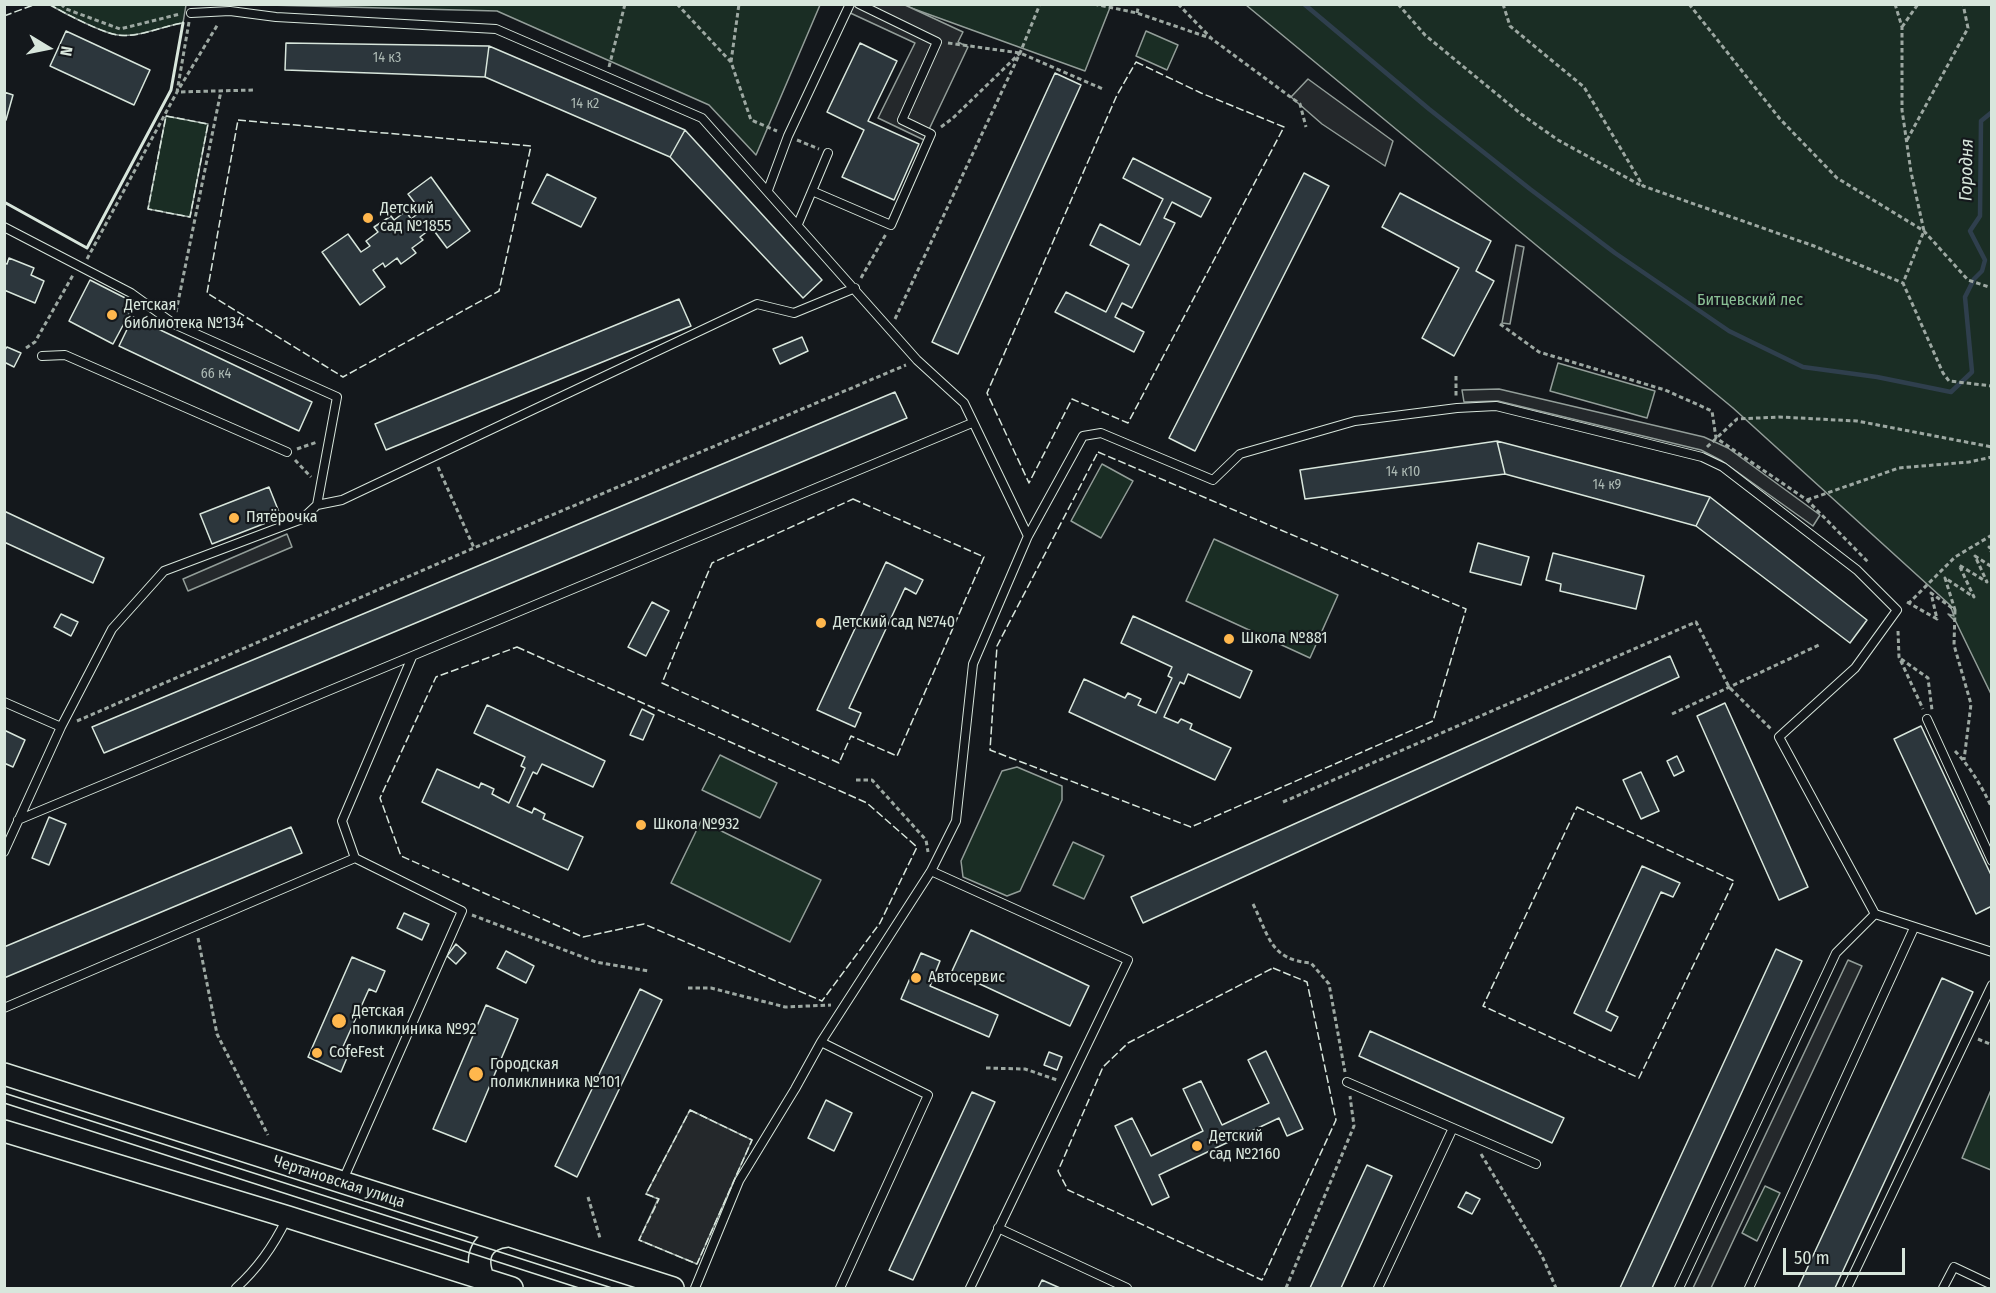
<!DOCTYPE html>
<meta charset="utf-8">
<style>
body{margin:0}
#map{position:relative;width:1996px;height:1293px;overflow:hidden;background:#14181c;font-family:"Fira Sans Condensed",sans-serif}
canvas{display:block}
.frame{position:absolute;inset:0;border:6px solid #d8e6dc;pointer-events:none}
.north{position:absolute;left:18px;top:18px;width:60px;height:60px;-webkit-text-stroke:4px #14181c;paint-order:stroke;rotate:100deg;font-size:16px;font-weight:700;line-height:24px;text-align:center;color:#d8e6dc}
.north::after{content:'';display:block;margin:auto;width:21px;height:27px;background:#d8e6dc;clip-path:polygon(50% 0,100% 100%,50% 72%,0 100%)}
.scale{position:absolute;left:1783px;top:1248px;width:122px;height:27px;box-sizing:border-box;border:3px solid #d8e6dc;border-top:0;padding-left:8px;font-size:18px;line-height:21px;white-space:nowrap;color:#d8e6dc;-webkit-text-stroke:4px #14181c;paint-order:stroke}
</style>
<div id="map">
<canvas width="1996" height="1293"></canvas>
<div class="frame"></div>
<div class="north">N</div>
<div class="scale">50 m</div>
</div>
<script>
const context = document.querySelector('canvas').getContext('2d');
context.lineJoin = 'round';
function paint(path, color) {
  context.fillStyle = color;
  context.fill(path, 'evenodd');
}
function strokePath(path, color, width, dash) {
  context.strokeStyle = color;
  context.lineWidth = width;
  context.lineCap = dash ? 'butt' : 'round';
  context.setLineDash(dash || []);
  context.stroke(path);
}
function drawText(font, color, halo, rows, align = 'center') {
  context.font = font + ' "Fira Sans Condensed",sans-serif';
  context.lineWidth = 4.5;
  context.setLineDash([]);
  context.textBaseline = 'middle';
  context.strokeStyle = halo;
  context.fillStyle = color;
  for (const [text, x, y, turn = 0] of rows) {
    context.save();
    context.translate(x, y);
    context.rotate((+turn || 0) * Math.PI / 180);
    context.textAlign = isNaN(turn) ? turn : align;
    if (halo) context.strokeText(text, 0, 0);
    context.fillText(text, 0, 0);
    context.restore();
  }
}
const green = new Path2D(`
 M50,5H186L183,23C162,26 139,38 118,35C102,33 64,13 50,5Z
 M268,5H820L756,155L709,105L497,11Z
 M903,5H1111L1085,71Z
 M1246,5H1991V694L1956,622L1948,614L1954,616L1950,605L1733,408Z
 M1146,31L1178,45L1167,70L1136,56Z
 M166,116L208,124L190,217L148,209Z
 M1558,363L1655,391L1647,418L1550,391Z
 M1102,464L1133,481L1101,538L1071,521Z
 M1214,539L1338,595L1310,658L1186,601Z
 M720,755L777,783L760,818L702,790Z
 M1017,767L1062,786V800L1020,891L1007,896L963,877L961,861L1002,771Z
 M701,821L821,880L790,942L671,883Z
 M1073,842L1104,856L1084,899L1053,885Z
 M1991,1090L1992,1170H1991L1962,1158Z
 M1765,1186L1780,1193L1757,1241L1742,1233Z`);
const parking = new Path2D(`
 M849,5H905L963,32L958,42L968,47L924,140L878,118L915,43L846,11Z
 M1308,79L1393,141L1385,166L1322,124L1291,97Z
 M1516,245L1524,247L1510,324L1502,323Z
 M1499,389L1704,437L1728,448L1820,515L1813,526L1722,461L1701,450L1498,401L1464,402L1462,390Z
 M287,534L292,547L188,591L183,579Z
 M1848,960L1862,966L1711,1288H1693Z
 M690,1110L752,1140L697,1264L639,1240L658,1199L646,1194Z`);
const stream = new Path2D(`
 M1304,4L1429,109L1530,189L1615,253L1729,331L1803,367L1877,377L1951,392L1972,372L1965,297L1974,279L1982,271L1985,260L1970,231L1980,216L1981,121L1992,112`);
const building = new Path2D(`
 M66,31L150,70L134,105L50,66Z
 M286,43L489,46L485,77L285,70Z
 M860,43L897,61L868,121L919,144L894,200L842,177L864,130L827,112Z
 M489,46L685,130L670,157L485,77Z
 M1055,73L1081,85L958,354L932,342Z
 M4,92L13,95L6,120H4Z
 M685,130L822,280L803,298L670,157Z
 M1133,158L1211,198L1201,217L1172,202L1164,218L1175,223L1132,308L1122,303L1115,317L1144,332L1134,352L1055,312L1066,292L1106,312L1129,265L1090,245L1100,224L1140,245L1163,199L1123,178Z
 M1304,173L1329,186L1195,451L1169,438Z
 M547,174L596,198L581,227L532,203Z
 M431,177L470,231L447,248L432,228L420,237L423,240L412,248L416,253L401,264L397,258L385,267L383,263L373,270L385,287L360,305L322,252L348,234L361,252L370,246L366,241L378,232L374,227L391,216L394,220L406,211L411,219L421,211L408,194Z
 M1400,193L1491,241L1476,271L1494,281L1454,356L1422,338L1459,268L1382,227Z
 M9,258L34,268L31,275L44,281L35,303L4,290V263L7,264Z
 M90,280L135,303L113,344L69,321Z
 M679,299L691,326L386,450L375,424Z
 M133,317L312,402L299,431L119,346Z
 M802,337L808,351L780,364L773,349Z
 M7,347L21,353L14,367L4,362V351Z
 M895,392L907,418L104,753L92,727Z
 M1497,441L1710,497L1696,526L1505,474Z
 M1497,441L1505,474L1305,499L1300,470Z
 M269,487L281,517L212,544L200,514Z
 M1710,497L1867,620L1850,643L1696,526Z
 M4,511L104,558L93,583L4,542Z
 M1478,543L1529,557L1521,585L1470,572Z
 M1553,553L1644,576L1636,609L1560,591L1561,584L1546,580Z
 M886,562L923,580L916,594L905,588L849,708L861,713L855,727L817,710Z
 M652,602L669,611L646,656L628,647Z
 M61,614L78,622L71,636L54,627Z
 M1133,616L1252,671L1240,698L1188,674L1184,684L1180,682L1164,717L1178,723L1181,719L1192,724L1190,729L1231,748L1215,780L1069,712L1084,679L1125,698L1128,693L1141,699L1138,705L1156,713L1172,678L1168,676L1172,667L1121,643Z
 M1670,656L1679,677L1143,923L1131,897Z
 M1725,703L1808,887L1779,900L1697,716Z
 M487,705L605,761L593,787L542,764L537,774L533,772L517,806L532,813L534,808L545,814L543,819L583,837L568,870L422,802L437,769L479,788L481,783L494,789L492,794L509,803L525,768L521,766L525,757L474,733Z
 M642,709L654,715L643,740L630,735Z
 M1921,726L1992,877V906L1976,914L1894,739Z
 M4,730L25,740L13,767L4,763Z
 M1677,756L1684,771L1674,776L1667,761Z
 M1641,772L1659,811L1641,819L1623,780Z
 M49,817L66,824L49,865L32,858Z
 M291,827L302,853L4,978V947Z
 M1642,866L1680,883L1673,897L1661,892L1606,1011L1618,1017L1611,1031L1574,1013Z
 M404,913L429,924L422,940L397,928Z
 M971,930L1089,986L1070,1026L952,971Z
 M456,944L466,953L456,964L447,956Z
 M1776,949L1802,961L1652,1288H1620Z
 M506,951L534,966L526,983L497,968Z
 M921,953L940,961L930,986L998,1015L989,1037L901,999Z
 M352,957L385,971L376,992L369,989L342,1049L349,1053L341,1072L308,1057Z
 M1942,978L1973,992L1835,1288H1798Z
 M640,989L662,1000L577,1177L555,1166Z
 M486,1005L518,1019L466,1142L433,1129Z
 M1370,1031L1564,1118L1552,1143L1359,1056Z
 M1266,1051L1303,1129L1287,1136L1279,1118L1159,1175L1169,1197L1152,1205L1115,1126L1132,1118L1151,1156L1203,1131L1183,1089L1201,1081L1222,1125L1269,1103L1248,1060Z
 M1049,1052L1062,1057L1057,1070L1044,1065Z
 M972,1092L995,1102L913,1280L889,1270Z
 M826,1100L852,1113L834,1151L808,1138Z
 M1367,1165L1392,1176L1341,1288H1310Z
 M1466,1192L1480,1199L1472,1214L1458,1207Z
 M1042,1280L1060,1288H1038Z`);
const path = new Path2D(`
 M61,4L66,9L120,29L180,14
 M107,4H119
 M677,4L731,62L751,120L777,131
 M1094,4L1137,13L1210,38
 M1178,4L1212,39L1300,104L1306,127
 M1398,4L1425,35L1521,114L1558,140L1640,185
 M1503,4L1510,26L1584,87L1643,186L1814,246L1903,283
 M1689,4L1780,119L1837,178L1924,231L1968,280L1992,288
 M1895,4L1902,27V110L1911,172L1924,231L1903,283L1943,373L1949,381L1992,386
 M1137,13L1139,4
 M189,22L177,92L254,90
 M1902,27L1918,4
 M948,43L1020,53L1103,89
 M731,62L739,4
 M609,67L625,4
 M941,127L953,118L1019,54
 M797,140L819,149
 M1907,140L1968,28L1963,4
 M87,259L177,92L218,24
 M861,278L886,234
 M176,312L221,91
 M895,319L1020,53L1040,4
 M1500,324L1539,352L1665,390L1712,411L1716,438L1807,500L1869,563
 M26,348L35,342L73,275
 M1456,376V398
 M1707,447L1737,419L1779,417L1857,421L1992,447
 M297,449L317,442
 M295,460L311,477
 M438,467L474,548
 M1807,500L1899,468L1969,462L1992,457
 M1992,549L1989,547L1992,553
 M1907,602L1937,619L1931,593L1955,610L1945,578L1974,597L1959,565L1987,582L1975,556L1992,567
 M1908,604L1955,557L1992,535
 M1955,610L1954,645L1971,704L1964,760
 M1898,631L1899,657L1923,709
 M1901,659L1928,678L1932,710
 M1672,714L1821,644
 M77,721L474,548L906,365
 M1955,751C1971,768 1982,787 1992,808
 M856,780H872L926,840L928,852
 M1283,802L1696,622L1729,687L1771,729
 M1253,904C1269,936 1270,960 1311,963L1329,984L1345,1072
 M472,915L596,962L649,971
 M198,938L217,1034L268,1135
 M688,988H711L785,1007L831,1005
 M1978,1039L1992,1045
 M986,1068L1025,1069L1057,1080
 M1481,1154L1542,1256L1556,1288
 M588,1197L600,1238
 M1286,1288L1354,1126L1350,1096`);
const service = new Path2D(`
 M191,13L230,11L276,17L496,29L702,118L917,360L964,403L1028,536
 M828,153L812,191L891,225L931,134L902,120L937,42L859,4
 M768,190L788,136L850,4
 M798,224L812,191
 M4,227L131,293L174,324L337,397L317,505
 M42,356L65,355L287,452
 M4,702L61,727
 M1927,719L1992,861
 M18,820L972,423
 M4,852L61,727L112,629L164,571L302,519L317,505L342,500L757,304L794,313L855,288
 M931,871L1128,960L970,1288
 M4,1008L355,858
 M821,1042L928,1095L840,1288
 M1347,1082L1536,1164
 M343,1180L462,911L355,858L342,821L412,657
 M998,1228L1127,1288
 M236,1288C257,1269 274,1245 286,1220
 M695,1288L739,1181L795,1089L821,1042L931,871L956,821L973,664L1028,536L1083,436L1101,433L1213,480L1240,454L1355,421L1457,408L1496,406L1702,457L1723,467L1857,570L1897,610L1855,668L1779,737L1875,914L1992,952
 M1378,1288L1453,1128
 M1679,1288L1836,953L1875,914
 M1749,1288L1914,928
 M1847,1288L1992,985
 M1943,1288L1954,1267L1992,1285`);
const secondary = new Path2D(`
 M4,1074L673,1288
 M4,1131L288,1217L512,1288
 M484,1280C474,1257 481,1239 507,1236`);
const tram = new Path2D(`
 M4,1093L612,1288
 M4,1103L579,1288`);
const fence = new Path2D(`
 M49,4C64,13 102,33 118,35C139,38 162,26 183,23
 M4,16L36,4
 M1136,62L1201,93L1284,127L1128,423L1072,399L1029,483L987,393L1117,95Z
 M166,116L208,124L190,217L148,209Z
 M238,120L531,146L499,291L343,377L207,293Z
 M1098,452L1466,609L1433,721L1191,827L990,750L997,646Z
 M853,499L984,557L897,756L851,736L839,763L662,683L712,563Z
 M517,647L867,803L917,847L880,923L822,1001L644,924L583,937L401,856L380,798L436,677Z
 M1577,807L1734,881L1639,1078L1483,1006Z
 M1273,968L1307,982L1336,1120L1262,1280L1068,1190L1058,1171L1103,1067L1128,1043Z
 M690,1110L752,1140L697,1264L639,1240L659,1199L646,1194Z`);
const wall = new Path2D(`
 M4,202L87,248L171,90L183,23`);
const markers = [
 [368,218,6,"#ffb74d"],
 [112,315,6,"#ffb74d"],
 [234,518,6,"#ffb74d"],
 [821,623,6,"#ffb74d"],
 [1229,639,6,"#ffb74d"],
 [641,825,6,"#ffb74d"],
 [916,978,6,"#ffb74d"],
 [339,1021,8,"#ffb74d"],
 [317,1053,6,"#ffb74d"],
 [476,1074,8,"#ffb74d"],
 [1197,1146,6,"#ffb74d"]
];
const numberNames = [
 ["14 к3",387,58],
 ["14 к2",585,104],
 ["66 к4",216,374],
 ["14 к10",1403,472],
 ["14 к9",1607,485]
];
const poiNames = [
 ["Детский",380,209],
 ["сад №1855",380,227],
 ["Детская",124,306],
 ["библиотека №134",124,324],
 ["Пятёрочка",246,518],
 ["Детский сад №740",833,623],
 ["Школа №881",1241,639],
 ["Школа №932",653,825],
 ["Автосервис",928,978],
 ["Детская",352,1012],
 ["поликлиника №92",352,1030],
 ["CofeFest",329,1053],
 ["Городская",490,1065],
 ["поликлиника №101",490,1083],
 ["Детский",1209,1137],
 ["сад №2160",1209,1155]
];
const parkNames = [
 ["Битцевский лес",1750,301]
];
const streetNames = [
 ["Чертановская улица",339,1182,18]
];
const waterNames = [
 ["Городня",1967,170,-89]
];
paint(green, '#1a2d24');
strokePath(green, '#939e99', 1.5);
paint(parking, '#24282b');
strokePath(parking, '#939e99', 1.5);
strokePath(stream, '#2f3f4d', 4.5);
paint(building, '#2c363c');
strokePath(building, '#d8e6dc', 1.5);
strokePath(service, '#d8e6dc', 10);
strokePath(secondary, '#d8e6dc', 24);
strokePath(path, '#9da8a2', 3, [4.5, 3]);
strokePath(service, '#14181c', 8);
strokePath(secondary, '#14181c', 21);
strokePath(tram, '#d8e6dc', 1.5);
strokePath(fence, '#d8e6dc', 1.5, [8, 3]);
strokePath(wall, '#d8e6dc', 3);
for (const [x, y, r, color] of markers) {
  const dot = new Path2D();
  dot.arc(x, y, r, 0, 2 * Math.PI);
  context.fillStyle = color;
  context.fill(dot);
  strokePath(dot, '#14181c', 2);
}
drawText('14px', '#adbab4', null, numberNames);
drawText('16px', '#d8e6dc', '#14181c', poiNames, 'left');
drawText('16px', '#8ac095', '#14181c', parkNames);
drawText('16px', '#d8e6dc', '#14181c', streetNames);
drawText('italic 18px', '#d8e6dc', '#14181c', waterNames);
</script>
